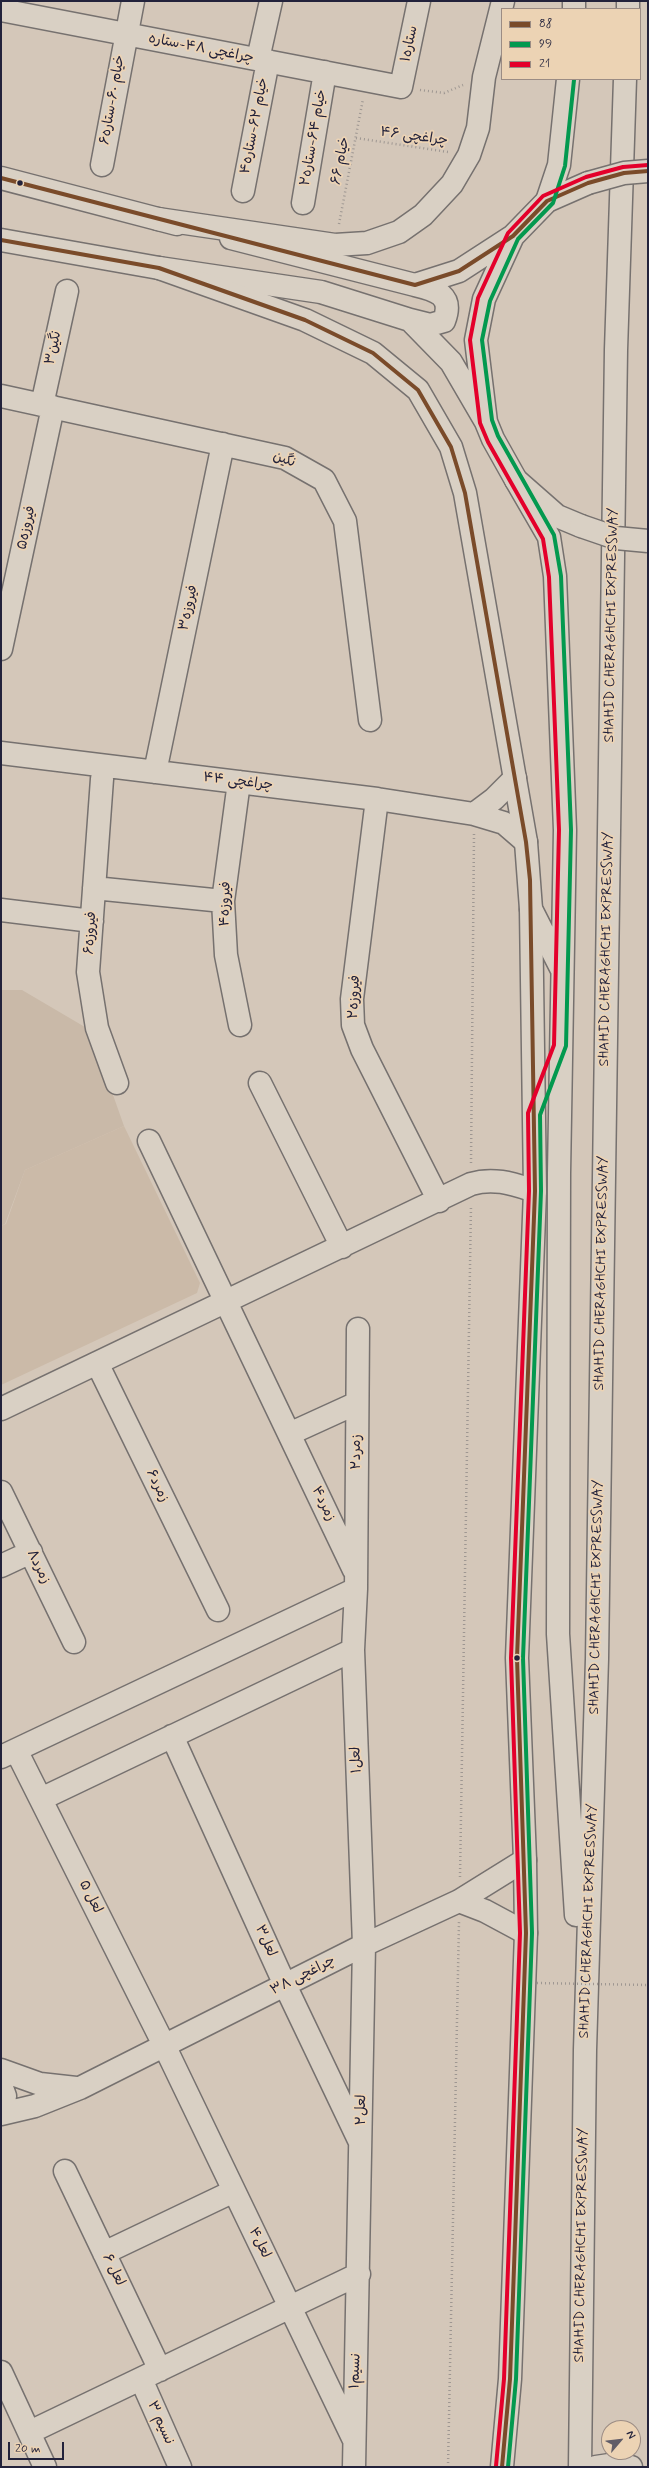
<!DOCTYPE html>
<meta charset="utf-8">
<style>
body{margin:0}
#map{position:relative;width:649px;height:2468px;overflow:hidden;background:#d4c7b9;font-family:Mynerve,sans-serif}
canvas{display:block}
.frame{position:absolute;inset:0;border:2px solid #22223b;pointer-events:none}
.legend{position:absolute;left:501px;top:8px;width:140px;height:72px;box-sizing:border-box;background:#ecd3b4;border:1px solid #9b8c84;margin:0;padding:5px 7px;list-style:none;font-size:12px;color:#22223b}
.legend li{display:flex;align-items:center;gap:8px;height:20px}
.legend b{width:20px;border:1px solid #9b8c84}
.north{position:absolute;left:601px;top:2420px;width:40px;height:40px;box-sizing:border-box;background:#ecd3b4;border:1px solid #9b8c84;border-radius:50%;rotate:62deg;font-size:11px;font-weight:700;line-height:16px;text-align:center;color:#22223b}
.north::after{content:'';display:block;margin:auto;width:14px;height:18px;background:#605c67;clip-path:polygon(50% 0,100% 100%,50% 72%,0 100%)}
.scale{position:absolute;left:8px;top:2442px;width:56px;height:18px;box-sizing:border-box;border:2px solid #22223b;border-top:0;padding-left:5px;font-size:12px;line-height:14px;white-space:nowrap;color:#22223b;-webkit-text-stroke:3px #ecd3b4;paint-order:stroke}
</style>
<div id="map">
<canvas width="649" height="2468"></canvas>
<div class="frame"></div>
<ul class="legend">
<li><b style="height:5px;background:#7a4b2a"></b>88</li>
<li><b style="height:5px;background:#03994f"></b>99</li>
<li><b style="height:5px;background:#e4002b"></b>21</li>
</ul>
<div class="north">N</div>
<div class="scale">20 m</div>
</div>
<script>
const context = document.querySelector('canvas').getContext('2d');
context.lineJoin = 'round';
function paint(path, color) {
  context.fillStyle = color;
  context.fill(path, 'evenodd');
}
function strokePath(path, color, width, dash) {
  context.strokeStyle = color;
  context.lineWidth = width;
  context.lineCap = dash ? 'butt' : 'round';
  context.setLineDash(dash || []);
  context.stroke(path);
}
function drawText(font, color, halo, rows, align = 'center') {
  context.font = font + ' Mynerve,"Playpen Sans Arabic",sans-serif';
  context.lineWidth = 3.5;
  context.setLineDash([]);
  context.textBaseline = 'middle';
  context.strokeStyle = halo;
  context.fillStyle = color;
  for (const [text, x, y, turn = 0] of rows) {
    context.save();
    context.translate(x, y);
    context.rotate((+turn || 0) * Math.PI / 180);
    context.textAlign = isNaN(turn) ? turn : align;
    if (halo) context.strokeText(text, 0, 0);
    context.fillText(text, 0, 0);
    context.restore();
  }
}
const built = new Path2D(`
 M124,1126L200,1283L197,1293L1,1385V1226L6,1224L25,1170Z`);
const green = new Path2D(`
 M1,990H22L90,1030L124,1126L25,1170L5,1224L1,1226Z`);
const path = new Path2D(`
 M420,90L444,93L463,85
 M356,138L448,152
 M339,224L363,99
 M471,1163L474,834
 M460,1877L471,1206
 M448,2467L459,1922`);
const minor = new Path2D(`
 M1,10L401,87L419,1
 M258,59L271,1
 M102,165L133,1
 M243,191L268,61
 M303,203L325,72
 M1,396L285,458L324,480L345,521L370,720
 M42,405L67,291
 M1,649L53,407
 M1,753L377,799L474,814L504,823L526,842
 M155,772L223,444
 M102,779L88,972L97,1028L117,1083
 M239,782L223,901L226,955L240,1025
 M377,799L352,999L353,1025L362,1049L439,1201
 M474,814L494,799L515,778
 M94,888L223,901
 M1,910L92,921
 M260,1083L342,1247
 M149,1141L354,1570
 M97,1363L218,1610
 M1,1409L471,1184C494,1177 513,1184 535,1191
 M289,1434L357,1403
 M1,1492L74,1642
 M1,1566L31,1552
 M172,1736L285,1985L359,2140
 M16,1750L164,2045L353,2438
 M1,1757L356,1589
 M41,1799L353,1650
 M459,1901L485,1911L526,1933
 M1,2070L40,2084L76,2088
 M1,2085L5,2096L1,2108
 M1,2114L35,2106L80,2088L364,1945L459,1901L525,1860
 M65,2171L160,2370
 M104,2253L234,2191
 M1,2372L45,2467
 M141,2379L180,2467
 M30,2432L359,2274
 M354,2467L364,1945L353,1650L356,1589L358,1329`);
const major = new Path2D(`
 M1,178L177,224
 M231,238L415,285L459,271L513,236
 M1,240L159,268L321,292L410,320L451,362L486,422
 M410,320L430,325L444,321C454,295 436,290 415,285
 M581,526L557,516L516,480L493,439L486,422L476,340L484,299L513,236L547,201L588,183
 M502,2467L510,2379L526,1933L525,1860L517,1658L535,1191L531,909
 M596,2467L616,2464L631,2467`);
const highway = new Path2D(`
 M574,9V1
 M628,9V1
 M547,201L559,165L568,79
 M158,219L335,245L367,243L399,232L423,215L452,184L469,155L478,128L484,77L503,1
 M159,268L305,320L373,353L418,390L451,447L465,493L526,842L531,909L561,968
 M516,480L549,537L555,576L565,830L559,1173L558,1634L576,1915
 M580,2467L585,2050L597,1659L616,350L625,79`);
const pathBridge = new Path2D(`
 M537,1983L648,1985`);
const majorBridge = new Path2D(`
 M588,183L624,173L648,171
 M581,526L616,538L648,541`);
const bus1 = new Path2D(`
 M1,178L415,285L459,271L513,236L547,201L588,183L624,173L648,171
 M1,240L159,268L305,320L373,353L418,390L451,447L465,493L526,842L530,880L535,1191L517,1658L526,1933L510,2379L502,2467`);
const bus2 = new Path2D(`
 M508,2467L516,2379L532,1933L523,1658L541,1191L540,1115L566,1046L571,830L561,576L554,535L498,436L492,420L482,340L490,301L518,239L553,203L565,166L574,80`);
const bus3 = new Path2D(`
 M496,2466L504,2379L520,1933L511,1658L529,1191L528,1113L554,1045L559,830L549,577L543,539L488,442L480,423L470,340L478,298L508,233L543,196L586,177L623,167L648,165`);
const markers = [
 [20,183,3.5,"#22223b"],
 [517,1658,3.5,"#22223b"]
];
const streetNames = [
 ["ستاره۱",410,44,-78],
 ["چراغچی ۴۸-ستاره",201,49,11],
 ["خیام ۶۰-ستاره۶",113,100,-80],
 ["خیام ۶۲-ستاره۴",255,126,-79],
 ["چراغچی ۴۶",414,137,8],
 ["خیام ۶۴-ستاره۲",314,138,-80],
 ["خیام ۶۶",341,161,-79],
 ["نگین۳",54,348,-78],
 ["نگین",284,460,21],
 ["فیروزه۵",27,528,-78],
 ["فیروزه۳",189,608,-78],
 ["SHAHID CHERAGHCHI EXPRESSWAY",612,625,-89],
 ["چراغچی ۴۴",238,782,7],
 ["فیروزه۴",226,904,-88],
 ["فیروزه۶",91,933,-86],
 ["SHAHID CHERAGHCHI EXPRESSWAY",607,949,-89],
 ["فیروزه۲",355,997,-87],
 ["SHAHID CHERAGHCHI EXPRESSWAY",602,1273,-89],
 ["زمرد۲",357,1452,-90],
 ["زمرد۶",157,1486,64],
 ["زمرد۴",323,1504,64],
 ["زمرد۸",38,1567,64],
 ["SHAHID CHERAGHCHI EXPRESSWAY",597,1597,-89],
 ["لعل۱",357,1760,-92],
 ["لعل ۵",90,1897,63],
 ["SHAHID CHERAGHCHI EXPRESSWAY",589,1921,-88],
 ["لعل۳",265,1941,66],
 ["چراغچی ۳۸",303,1976,-27],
 ["لعل۲",362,2110,-89],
 ["لعل۴",259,2243,64],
 ["SHAHID CHERAGHCHI EXPRESSWAY",582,2245,-89],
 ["لعل ۶",113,2270,64],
 ["نسیم۱",356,2371,-88],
 ["نسیم ۳",160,2423,66]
];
paint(built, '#cbbaa8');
paint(green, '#c9b9a8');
strokePath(minor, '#76716f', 25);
strokePath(major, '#76716f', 25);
strokePath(highway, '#76716f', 25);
strokePath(path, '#9e9792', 2.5, [1, 3]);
strokePath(minor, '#d9d0c4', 22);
strokePath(major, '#d9d0c4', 22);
strokePath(highway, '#d9d0c4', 22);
strokePath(majorBridge, '#76716f', 25, []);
strokePath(pathBridge, '#9e9792', 2.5, [1, 3]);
strokePath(majorBridge, '#d9d0c4', 22);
strokePath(bus1, '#7a4b2a', 4);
strokePath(bus2, '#03994f', 4);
strokePath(bus3, '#e4002b', 4);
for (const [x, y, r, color] of markers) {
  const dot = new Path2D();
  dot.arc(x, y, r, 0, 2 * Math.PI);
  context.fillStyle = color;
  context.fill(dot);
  strokePath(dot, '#ecd3b4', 1.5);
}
drawText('14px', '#22223b', '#ecd3b4', streetNames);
</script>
